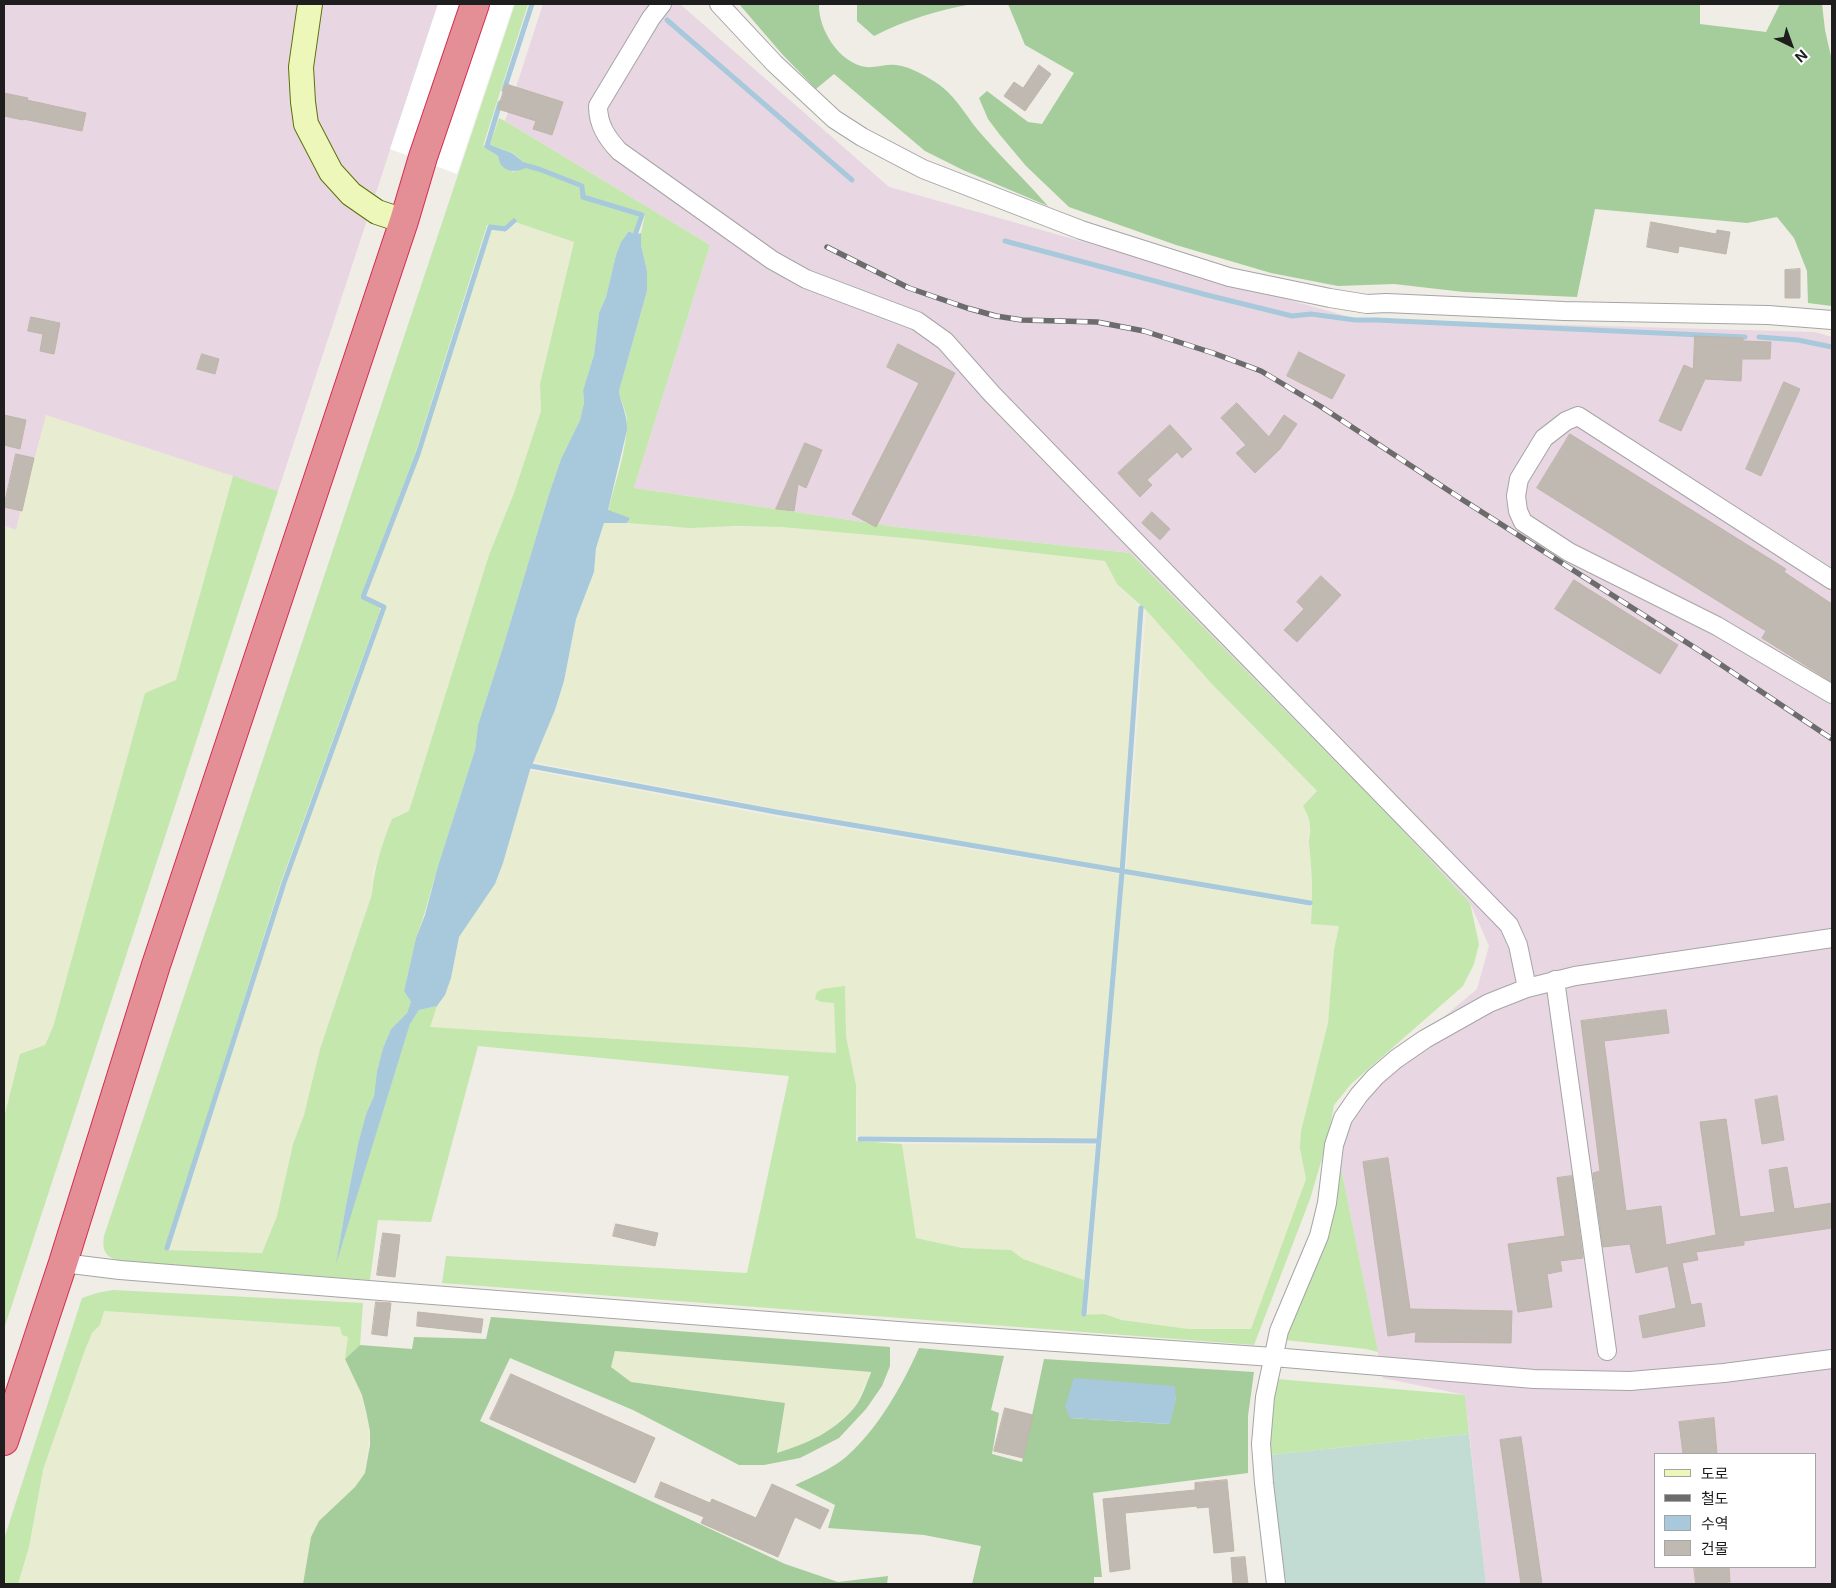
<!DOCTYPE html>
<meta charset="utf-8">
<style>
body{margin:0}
#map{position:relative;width:1836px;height:1588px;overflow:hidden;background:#efede5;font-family:Inter,"Noto Sans KR",sans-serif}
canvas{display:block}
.frame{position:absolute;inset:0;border:5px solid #1e1e1e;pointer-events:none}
.legend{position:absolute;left:1654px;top:1453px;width:162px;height:115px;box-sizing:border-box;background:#fff;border:1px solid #a5a5a5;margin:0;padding:6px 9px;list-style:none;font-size:15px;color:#1e1e1e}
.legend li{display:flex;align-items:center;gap:10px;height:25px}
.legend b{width:25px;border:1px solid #a5a5a5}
.north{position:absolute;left:1766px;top:20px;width:50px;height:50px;-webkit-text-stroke:4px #fff;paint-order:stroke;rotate:138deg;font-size:14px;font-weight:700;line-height:20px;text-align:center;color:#1e1e1e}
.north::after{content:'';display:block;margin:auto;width:18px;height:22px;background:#1e1e1e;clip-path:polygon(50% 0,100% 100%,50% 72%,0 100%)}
</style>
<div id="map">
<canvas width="1836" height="1588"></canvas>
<div class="frame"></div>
<ul class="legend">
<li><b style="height:6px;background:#edf7ba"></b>도로</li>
<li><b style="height:6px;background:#6c6c6c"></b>철도</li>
<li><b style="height:14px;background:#a7c9db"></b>수역</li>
<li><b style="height:14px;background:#bfb9b1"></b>건물</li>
</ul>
<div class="north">N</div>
</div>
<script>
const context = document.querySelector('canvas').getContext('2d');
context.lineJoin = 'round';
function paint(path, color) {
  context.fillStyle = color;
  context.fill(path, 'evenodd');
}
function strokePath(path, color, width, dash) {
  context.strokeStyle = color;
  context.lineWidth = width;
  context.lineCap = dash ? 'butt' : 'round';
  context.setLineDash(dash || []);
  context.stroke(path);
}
const industrial = new Path2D(`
 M4,4H438L278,491L46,416L16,530L4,526Z
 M543,4H680L889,187L1357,319L1815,332L1832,337V1584H1486L1465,1395L1383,1378L1335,1138L1355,1092L1477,989L1489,946L1470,903L1394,821L1130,553L896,527L634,488L710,245L505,121ZM1655,1454H1815V1567H1655Z`);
const farmland = new Path2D(`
 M517,223L574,242L540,384L541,411L514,493L489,555L409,811L392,819L373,872L372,894L320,1049L304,1115L293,1144L277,1216L262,1253L169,1250L285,887L385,607L384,604L366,597V594L418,458L491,230L506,232Z
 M46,415L233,476L176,680L145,694L53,1027L45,1045L20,1054L4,1118V526L16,530Z
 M604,523H627L667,527H781L915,539L1105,561L1117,584L1139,605L1120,869L778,809L533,762L555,710L564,681L576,619L594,572L596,548Z
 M1146,610L1211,683L1317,792L1304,806L1309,818L1311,829L1309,841L1311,866V886L1313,902L1126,870Z
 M530,770L777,817L1120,874L1096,1138L857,1136L856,1085L846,1036L845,986L821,1002H834L836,1053L429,1027L437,1006L445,995L459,937L495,884L503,863Z
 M1124,874L1313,907L1311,924L1339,925L1334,950L1328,1023L1301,1131L1306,1179L1252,1329H1188L1122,1320L1104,1314L1087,1315Z
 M902,1144L1096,1145L1084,1280L1023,1259L1011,1250L962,1248L916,1238Z
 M104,1311L340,1327L342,1335L348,1337L345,1359L362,1395L370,1431L365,1473L355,1487L319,1521L311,1537L303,1584H18L29,1547L43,1470L85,1350L92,1333L100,1325Z
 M615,1351L871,1372L855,1407L832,1428L810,1442L777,1453L785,1403L631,1382L611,1367Z`);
const grass = new Path2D(`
 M515,4H528L483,146L498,156L499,161L513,172L526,168L540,171L580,188L582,199L639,217L633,234L629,231L621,242L616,255L606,297L599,313L594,355L583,390L584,403L580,420L561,459L549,494L503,647L478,725L475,750L438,866L424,915L416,938L404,991L411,1002L407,1013L391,1029L383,1048L377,1071L374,1096L366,1114L358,1144L346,1205L337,1259L410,1024L419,1010L437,1006L430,1027L836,1053L834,1003L821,1002L815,999L817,992L822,989L845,986L846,1036L856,1085V1141L902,1144L916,1238L962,1248L1011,1250L1023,1259L1084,1280L1082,1315L1104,1314L1122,1320L1188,1329H1251L1306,1179L1300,1148L1301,1131L1328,1023L1334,950L1339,926L1311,924C1313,897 1312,870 1309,843C1309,838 1311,833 1310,827C1310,819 1307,813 1303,806L1317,791L1211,683L1146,610L1117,584L1105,561L915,539L781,527L736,526L690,528L627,523L630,518L608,511C615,482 627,451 627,421C628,416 620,399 619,391L647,291V271L641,245V233L645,215L585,196L584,185L540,167L526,164L513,153L490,145L499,118L505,121L710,245L634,488L896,527L1130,553L1394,821L1470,903L1479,944L1474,964L1463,986L1351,1084L1334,1105L1327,1142L1310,1199L1254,1345L442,1283L446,1256L747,1273L789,1076L478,1046L431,1222L378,1220L370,1280L127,1262C109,1259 101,1255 104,1236ZM512,221L574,242L540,384L541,411L514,493L489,555L409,811L392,819C382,844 374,868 372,894L320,1049L304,1115L293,1144L277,1216L262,1253L165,1250L280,885L380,610L379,607L360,598L414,457L487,225L504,227Z
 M233,476L278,491L4,1329V1118L20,1054L45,1045L53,1027L145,693L176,680Z
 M1335,1138L1378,1352L1366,1349L1285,1340L1296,1312Z
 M113,1290L363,1303L360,1345L345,1359L348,1337L342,1335L340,1327L104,1311L100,1325L92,1333L85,1350L43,1470L29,1547L18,1584H4V1539L82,1298L97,1293Z
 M1277,1379L1465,1395L1469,1434L1270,1455V1439Z`);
const forest = new Path2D(`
 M739,4H819C818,29 839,63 866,67C875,68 886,64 896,65C912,67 928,77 941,86C959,100 968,120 983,136C1004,160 1027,182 1048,206L963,170L925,151L834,74L816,89L782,54Z
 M857,4H972C939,10 905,20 874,36L857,21Z
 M1008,4H1700V24L1766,32L1780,4H1822L1825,30L1832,61V306L1808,303L1807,271L1794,238L1777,217L1747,223L1595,209L1577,297L1464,292L1394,284L1338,286L1271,273L1176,245L1069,207L1026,166L1000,135L988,119L979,98L987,91L1028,122L1042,124L1074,73L1025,45Z
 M491,1317L890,1347V1366L882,1386L866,1409L839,1438L800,1458L764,1465H739L633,1410L510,1358L480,1421L785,1564L838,1582L888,1576L887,1584H303L311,1537L319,1521L355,1487L365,1473L370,1445V1431L366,1411L362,1395L345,1359L360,1345L412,1349L414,1337L486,1339ZM615,1351L871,1372V1373C866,1384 862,1399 854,1408C832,1433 808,1443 777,1453L785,1403L631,1382L611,1367Z
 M919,1348L1004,1356L991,1410L999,1413L992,1454L1022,1462L1044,1359L1254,1372L1248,1416V1473L1093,1493L1102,1577H1094V1584H972L981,1546L924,1535L828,1528L835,1505L795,1485C812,1477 832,1469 846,1457C878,1429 902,1386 919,1348ZM1176,1398L1169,1424L1070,1418Z`);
const wetland = new Path2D(`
 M1469,1434L1486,1584H1281L1270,1455Z`);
const water = new Path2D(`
 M490,145L512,153L526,164V168C513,174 500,171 498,156L483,146Z
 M629,231L635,235L641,233V245L647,271V291L619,391C621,405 628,416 627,430L608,510L630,518L627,523H604L596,548L594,572L576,619L564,681L555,710L530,770L503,863L495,884L459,937L451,978L445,995L437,1006L419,1010L410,1024L336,1264L346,1205L358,1144L366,1114L374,1096L377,1071L383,1048L391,1029L407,1013L411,1002L404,991L416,938L425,915L438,866L475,750L478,725L503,647L549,494L561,459L580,420L584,403L583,390L594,355L599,313L606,297L616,255L621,242Z
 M1074,1378L1175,1386L1176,1398L1170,1424L1070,1418L1065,1407Z`);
const pier = new Path2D(`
 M438,4H514L457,174L390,149Z`);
const stream = new Path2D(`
 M667,20L852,180
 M504,90L532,4
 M492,149L487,146L500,103
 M520,164L539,169L582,186L583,197L642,215L635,235
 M1005,241L1207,295L1292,316L1311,314L1355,320H1376L1745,337
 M1759,337L1798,340L1832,347
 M531,766L776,812L1310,903
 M860,1139L1099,1141
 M167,1248L284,883L384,607L363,597L418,454L490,227L505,229L514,221
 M1084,1314L1122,872L1141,608`);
const building = new Path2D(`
 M1039,65L1051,74L1025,111L1004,96L1014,82L1023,88Z
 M506,84L563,102L552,135L533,129L536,121L498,109Z
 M4,93L28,98L27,100L86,113L82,131L23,119V120L4,116Z
 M1651,222L1716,234L1717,230L1730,232L1726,254L1679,246L1678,253L1647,247Z
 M1800,269V298H1785V270Z
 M31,317L60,323L54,354L40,351L43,334L28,331Z
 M1695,336L1743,338V341L1771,342L1770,359H1742L1741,381L1705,379L1681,431L1659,421L1684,365L1693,369Z
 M898,344L955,373L876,527L852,514L919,383L887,367Z
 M1299,352L1345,375L1332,399L1287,376Z
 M202,354L219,359L215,374L197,369Z
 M1784,382L1800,389L1761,476L1746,469Z
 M1237,403L1269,437L1284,415L1297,424L1280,449L1255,473L1236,453L1246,445L1221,418Z
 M4,415L26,420L20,449L4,445Z
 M1170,425L1192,449L1182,458L1177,452L1147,480L1152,485L1140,497L1118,473Z
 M1570,434L1786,569L1784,572L1832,604V682L1762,638L1766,631L1537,488Z
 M805,443L822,450L806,488L798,484L794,511L776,509Z
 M16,454L34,458L22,511L4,507Z
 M1152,512L1170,529L1160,540L1142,523Z
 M1321,576L1341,595L1297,642L1284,630L1304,609L1297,602Z
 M1574,580L1678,645L1660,674L1555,609Z
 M1666,1010L1669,1033L1604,1041L1626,1211L1661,1206L1666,1245L1716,1235L1700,1122L1726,1119L1740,1217L1775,1212L1769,1170L1787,1167L1794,1209L1832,1203V1228L1744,1241V1245L1696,1252L1698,1260L1682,1263L1691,1305L1701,1303L1705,1326L1643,1338L1639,1316L1676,1308L1668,1266L1636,1273L1630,1244L1603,1247L1593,1173L1600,1171L1581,1021Z
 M1777,1096L1784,1140L1762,1144L1755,1100Z
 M1388,1158L1410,1309L1512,1311L1511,1343L1415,1342L1416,1332L1388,1336L1363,1162Z
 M1572,1176L1583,1258L1560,1261L1562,1271L1547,1274L1552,1307L1518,1312L1508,1244L1565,1236L1557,1178Z
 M616,1224L658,1233L655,1246L613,1236Z
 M383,1233L400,1235L395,1277L377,1275Z
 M376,1302L391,1303L387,1336L372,1334Z
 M418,1312L483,1319L481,1333L417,1326Z
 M511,1374L655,1438L635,1483L490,1419Z
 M1005,1408L1033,1415L1023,1458L994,1451Z
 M1714,1418L1717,1454H1683L1679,1422Z
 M1521,1437L1542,1584H1521L1500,1440Z
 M1227,1480L1234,1551L1214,1553L1209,1507L1197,1508V1506L1125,1513L1130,1569L1110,1572L1103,1499L1195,1490V1483Z
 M661,1482L710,1503L712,1499L756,1518L772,1484L829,1510L820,1529L795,1517L778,1557L701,1523L704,1517L655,1497Z
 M1245,1557L1248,1584H1233L1231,1558Z
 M1694,1567H1729L1730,1582L1717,1583V1584H1696Z`);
const street = new Path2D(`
 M662,4L651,18L598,106C598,125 607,138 619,151L772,260L806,279L917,321L945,341L992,394L1509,925L1518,945L1527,988
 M719,4L774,63L834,119L862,137L923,169L1081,230L1229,277L1330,298L1367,304L1386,303L1564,311L1768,315L1832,320
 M1832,580L1578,416L1566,421L1544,438L1519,479L1516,496L1518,511L1523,522L1569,552L1717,626L1832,694
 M1555,980L1607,1351
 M63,1263L120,1270L381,1291L911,1332L1273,1357L1534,1379L1630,1381L1724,1373L1832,1359
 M1276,1584L1264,1483L1261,1444L1265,1397L1279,1331L1319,1236L1327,1203L1334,1145L1343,1118L1359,1095L1375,1077L1396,1059L1425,1039L1489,1003L1527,988L1575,976L1832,938`);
const secondary = new Path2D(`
 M310,4L301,67L303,102L306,124L331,172L351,194L377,212L404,221`);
const highway = new Path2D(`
 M4,1441L63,1263L156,965L404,221L423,157L475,4`);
const rail = new Path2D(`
 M827,247L909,288L967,308L996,316L1022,320L1097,322L1144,331L1213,353L1261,371L1320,406L1463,500L1711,658L1832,739`);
paint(industrial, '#e8d7e3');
paint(farmland, '#e8edd1');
paint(grass, '#c3e7ac');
paint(forest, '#a4cd9b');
paint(wetland, '#c2dcd3');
paint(water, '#a7c9db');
paint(pier, '#fff');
strokePath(stream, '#a7c9db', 5);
paint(building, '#bfb9b1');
strokePath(building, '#c0b5a8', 1);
strokePath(street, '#a5a5a5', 20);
strokePath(secondary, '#5a7209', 26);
strokePath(highway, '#d42b51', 30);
strokePath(street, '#fff', 18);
strokePath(secondary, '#edf7ba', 24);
strokePath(highway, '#e38f95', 28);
strokePath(rail, '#6c6c6c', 5.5);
strokePath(rail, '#fff', 4, [11]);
</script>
